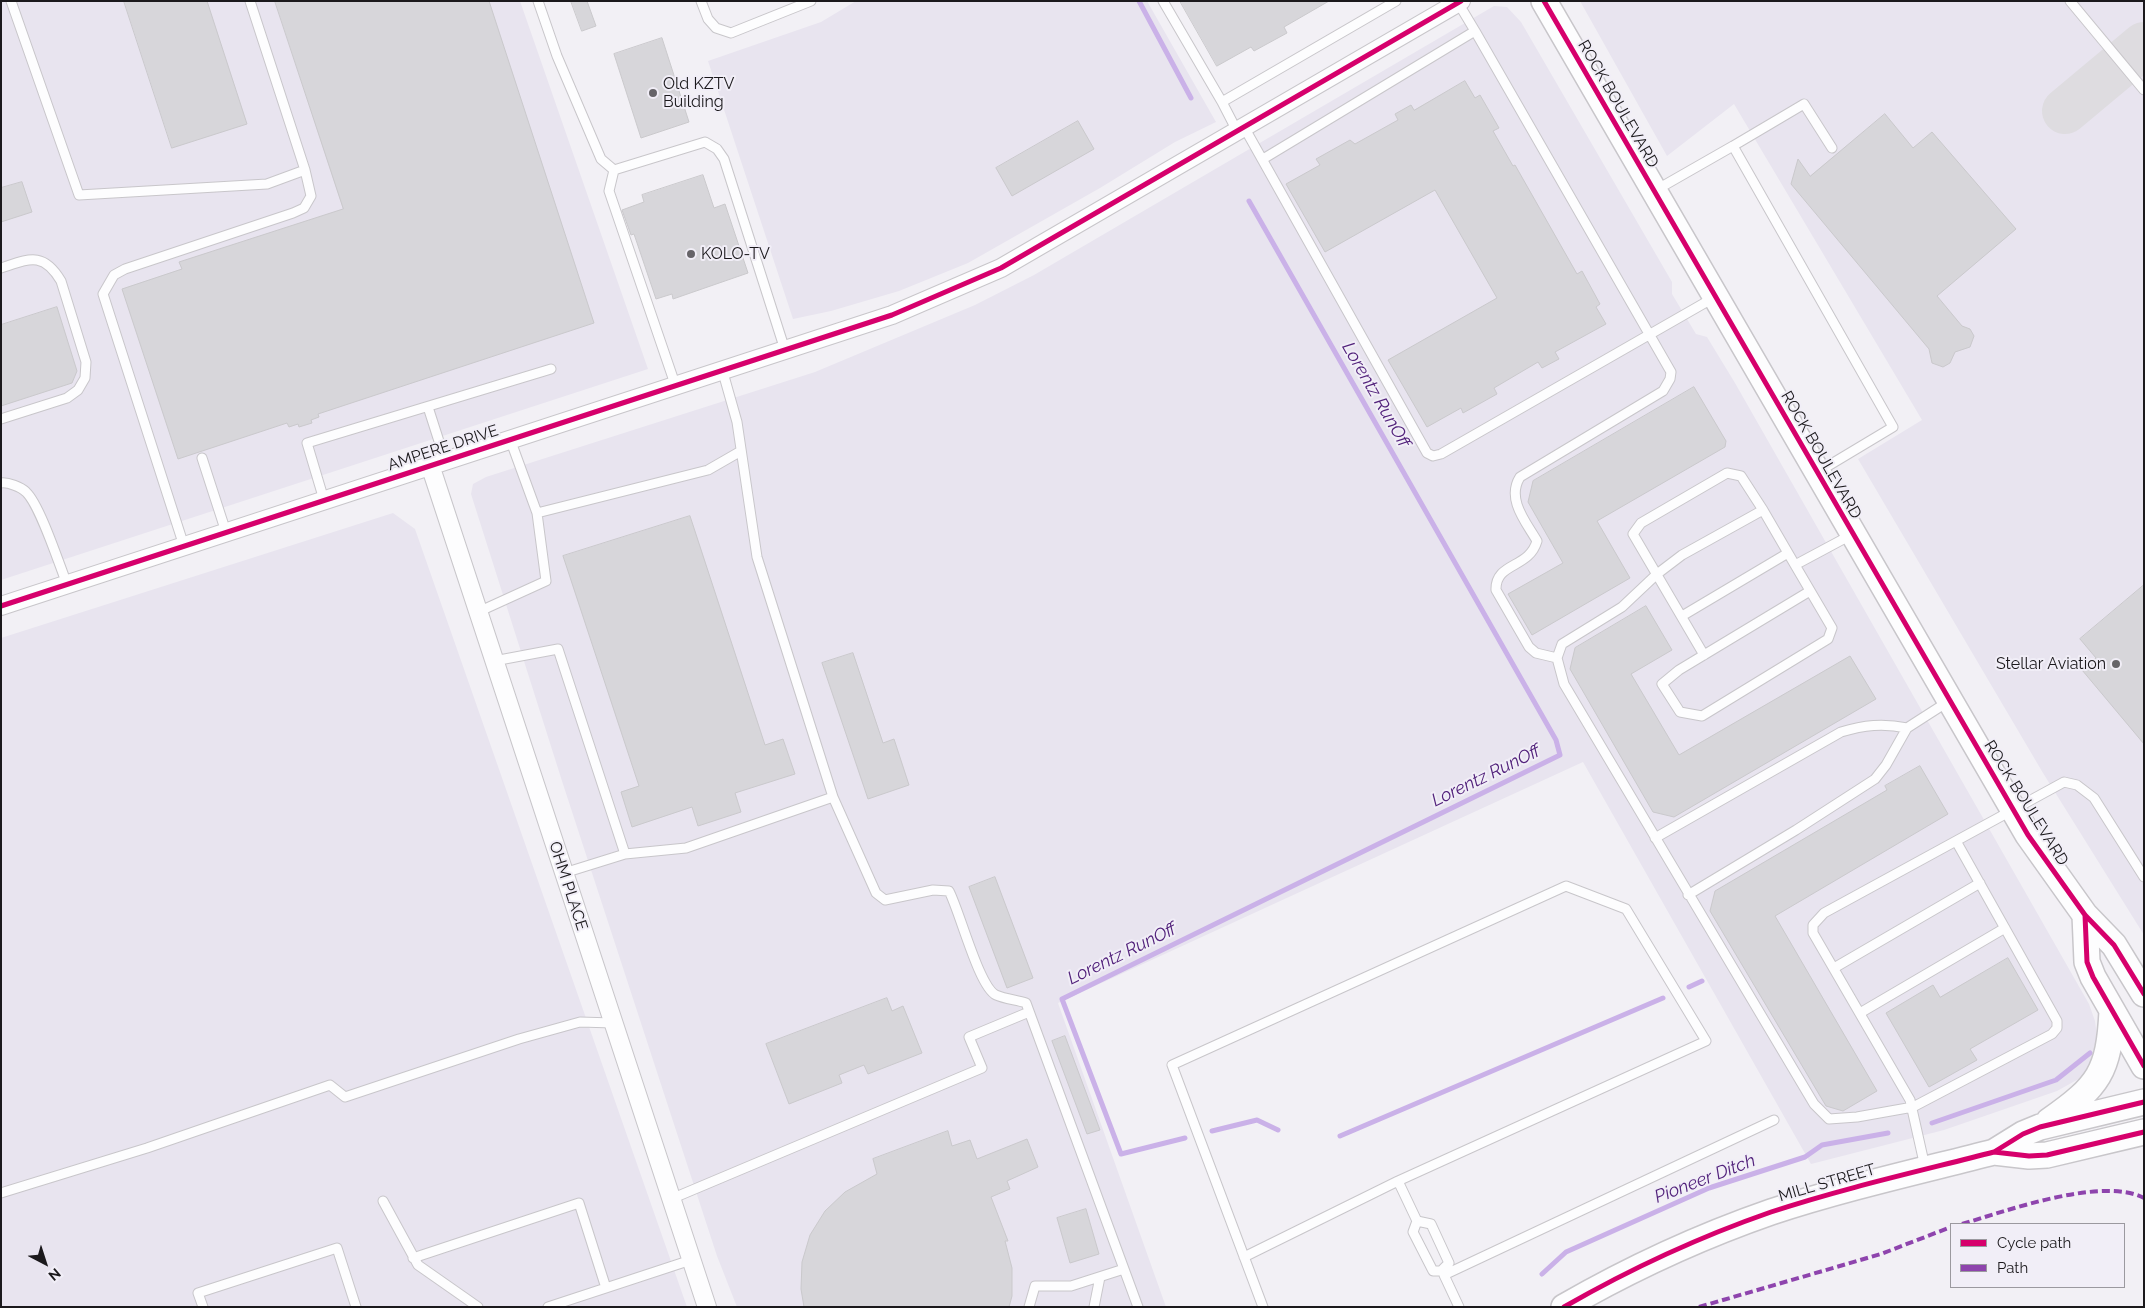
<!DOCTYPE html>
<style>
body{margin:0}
#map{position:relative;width:2145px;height:1308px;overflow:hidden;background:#f2f0f5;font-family:Raleway,sans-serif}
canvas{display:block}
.frame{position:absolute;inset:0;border:2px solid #1b191c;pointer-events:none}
.legend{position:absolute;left:1950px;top:1223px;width:175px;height:65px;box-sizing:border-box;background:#f1eef7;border:1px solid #9b999f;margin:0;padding:6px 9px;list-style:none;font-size:15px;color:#1b191c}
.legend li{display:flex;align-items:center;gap:10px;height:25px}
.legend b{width:25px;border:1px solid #9b999f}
.north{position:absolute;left:20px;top:1238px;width:50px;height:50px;-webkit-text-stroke:4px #f1eef7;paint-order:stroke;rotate:140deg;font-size:14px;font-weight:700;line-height:20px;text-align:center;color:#1b191c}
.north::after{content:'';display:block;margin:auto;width:18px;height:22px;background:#1b191c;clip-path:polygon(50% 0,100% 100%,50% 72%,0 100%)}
</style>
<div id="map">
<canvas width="2145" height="1308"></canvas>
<div class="frame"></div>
<ul class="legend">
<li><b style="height:6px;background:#d6006c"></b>Cycle path</li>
<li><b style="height:6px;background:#8e44ad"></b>Path</li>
</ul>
<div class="north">N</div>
</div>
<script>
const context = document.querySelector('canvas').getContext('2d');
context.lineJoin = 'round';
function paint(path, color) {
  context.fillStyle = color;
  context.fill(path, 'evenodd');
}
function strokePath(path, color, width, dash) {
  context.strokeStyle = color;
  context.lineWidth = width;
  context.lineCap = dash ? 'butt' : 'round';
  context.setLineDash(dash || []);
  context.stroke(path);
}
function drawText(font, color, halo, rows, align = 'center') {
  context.font = font + ' Raleway,sans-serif';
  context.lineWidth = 4;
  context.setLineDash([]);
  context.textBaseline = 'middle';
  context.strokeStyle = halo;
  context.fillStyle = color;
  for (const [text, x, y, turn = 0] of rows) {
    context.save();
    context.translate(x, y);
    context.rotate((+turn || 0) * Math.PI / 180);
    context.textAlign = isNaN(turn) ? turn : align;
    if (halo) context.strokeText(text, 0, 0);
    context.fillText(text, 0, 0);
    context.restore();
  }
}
const built = new Path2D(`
 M1,1H520L648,369L1,580Z
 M856,1H1147L1216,122L1175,142L1100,188L968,263L899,291L831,311L793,319L708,61L821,22Z
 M1580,1H2144V935L2043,773L1858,459L1922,420L1734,104L1667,156Z
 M1494,6L1507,7L1521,22L1672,282V294L1696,334L1707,337L1735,383L2089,1004L2095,1021L2097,1036L2091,1061L2084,1076L2057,1091L1944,1130L1811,1164L1583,762L1058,1003L1166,1307H737L717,1256L562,781L471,494L473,484L486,477L815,372L975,305L1034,275Z
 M393,513L415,529L687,1307H1V638Z`);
const stream = new Path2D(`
 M1139,1L1191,98
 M1689,987L1702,981
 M1932,1123L2056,1080L2090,1053
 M1212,1131L1257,1120L1278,1130
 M1340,1136L1663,998
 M1185,1138L1121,1154L1062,999L1560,755L1556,740L1249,201
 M1542,1274L1566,1252L1709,1188L1805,1157L1822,1145L1888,1133`);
const taxiway = new Path2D(`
 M2065,111L2144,45`);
const building = new Path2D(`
 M124,1H207L247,124L172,148Z
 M275,1H489L594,323L318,414L319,417L311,420L312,423L299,427L298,424L289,427L287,423L178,459L122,289L182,269L179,262L343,209Z
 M571,1H587L596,26L582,31Z
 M1180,1H1329L1284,27L1287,33L1254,51L1251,47L1217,66Z
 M662,38L689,122L641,138L614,54Z
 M1465,81L1475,98L1480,95L1499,128L1493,131L1513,166L1515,165L1577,274L1582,271L1600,304L1596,307L1606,324L1555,352L1559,359L1542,368L1538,362L1494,388L1497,394L1463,413L1461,408L1427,427L1388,360L1497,298L1435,190L1325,252L1286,184L1320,165L1316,159L1350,140L1355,144L1398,120L1395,114L1411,105L1414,110Z
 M1885,114L1913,148L1932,132L2016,229L1937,296L1962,326L1970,329L1974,336L1970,347L1955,352L1950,363L1943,367L1932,363L1929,349L1791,184L1798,159L1810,176Z
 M1078,121L1094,149L1012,196L996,168Z
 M703,175L714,208L725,204L748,273L673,299L672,294L656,299L634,234L631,235L622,210L644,202L642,195Z
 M22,182L32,212L1,222V188Z
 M57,307L77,371L72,383L1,406V325Z
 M1694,387L1726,441L1725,447L1597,521L1630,578L1532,635L1508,594L1563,563L1528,502L1533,481Z
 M690,516L765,745L783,739L795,774L735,793L741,812L698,826L692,807L632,827L621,792L639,786L563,556Z
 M2144,585V744L2082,670L2096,658L2080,639Z
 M1646,606L1672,650L1631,674L1679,755L1850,656L1876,699L1674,817L1653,812L1570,669L1575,648Z
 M853,653L883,743L894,739L909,785L868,799L822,663Z
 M1920,766L1948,814L1775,916L1877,1091L1843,1111L1826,1106L1710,911L1715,891L1887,790L1885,786Z
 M995,877L1033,978L1007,988L969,887Z
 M2008,958L2038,1010L1970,1049L1977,1060L1929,1087L1886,1013L1933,985L1940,997Z
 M887,998L892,1011L903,1006L922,1053L868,1074L864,1065L839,1075L842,1083L789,1104L766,1044Z
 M1065,1036L1100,1130L1087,1134L1052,1041Z
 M948,1131L952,1146L970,1140L977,1159L1027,1139L1038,1167L1007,1181L1010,1189L991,1197L1008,1241H1005L1012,1268V1296L1009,1307H804L801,1289L802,1262L810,1235L825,1211L845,1192L877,1174L873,1159Z
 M1086,1209L1099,1254L1070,1263L1057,1218Z`);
const lane = new Path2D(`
 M11,1L79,195L267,184L305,170
 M538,1L557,56L601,159L614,170
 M701,1L708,19L716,28L731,33L811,1
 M1163,1L1222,102L1396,1
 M1457,1L1475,31
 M2070,1L2144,90
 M1222,102L1237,131
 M1244,127L1427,453L1433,456L1441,454L1715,297
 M1733,146L1804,104L1832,148
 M1263,159L1475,31L1671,372L1670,379L1663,391L1520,477C1506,499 1526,522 1537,541C1529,569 1495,562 1496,590L1529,647L1536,653L1557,658
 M1656,190L1733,146L1893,427L1818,472
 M1,268C29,259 43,251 61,281L86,362L85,378L78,390L67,398L1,419
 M675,384L609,191L614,170L705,142L717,149L724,159L785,350
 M428,407L445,460
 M202,458L226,532
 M1,483C8,482 21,487 26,492C40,505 59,564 67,584
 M324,500L307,443L551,369
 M537,513L708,470L741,451
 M1851,535L1795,565L1763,510L1682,555L1657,574L1622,607L1562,644L1557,658L1564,684L1814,1104L1829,1119L1857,1117L1913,1107L2052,1034L2057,1028V1021L1956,841
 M184,546L103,294L114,275L125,269L293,213L304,208L311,196L305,170L250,1
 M1795,565L1832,628L1828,639L1702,716L1680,712L1662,684L1679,670L1810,591
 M478,612L546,581L537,513L510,439
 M1682,616L1788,553
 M1704,655L1633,534L1641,523L1727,473L1741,476L1763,510
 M494,661L558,649L625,854L564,873
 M833,797L876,893L885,900L933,890L949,891C960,912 979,987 996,995C1005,999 1017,1000 1026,1003L1138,1307
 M1655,838L1841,732C1864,725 1883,723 1907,728
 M625,854L686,848L833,797L757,557L737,422L722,369
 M1688,895L1796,830L1875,779L1886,765L1907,728L1949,701
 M1834,968L1980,883
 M1860,1013L2005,928
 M1925,1167L1910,1100L1813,933V925L1824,913L2064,782L2077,785L2094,798L2144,877
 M1,1193L147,1148L330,1085L345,1097L519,1039L580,1022L613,1023
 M671,1199L982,1068L969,1037L1029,1012
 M383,1201L418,1265L478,1307
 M1417,1221L1431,1224L1449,1263L1441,1271H1433L1413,1232Z
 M1244,1257L1398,1181
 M413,1258L579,1203L606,1288
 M203,1307L198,1293L337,1248L356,1307
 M548,1307L691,1260
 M1029,1307L1035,1286H1071L1124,1269
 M1094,1307L1100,1277
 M1263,1307L1172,1065L1566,886L1626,909L1706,1041L1398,1181L1417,1221
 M1459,1307L1444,1275L1774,1120`);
const street = new Path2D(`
 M430,465L707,1307
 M1,606L892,315L1001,268L1461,1`);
const secondary = new Path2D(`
 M1544,1L2028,835L2085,915L2114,945L2144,994
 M2085,915L2087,962L2093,977L2144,1066
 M2049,1121C2099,1086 2109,1072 2112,1011
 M1994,1152L2029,1156L2047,1155L2144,1132
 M1564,1307C1630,1269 1699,1237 1771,1212C1844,1188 1920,1171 1994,1152L2023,1134L2040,1127L2144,1102`);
const quiet = new Path2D(`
 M1962,1224C2006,1211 2102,1176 2144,1198
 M1699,1307L1881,1254L1951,1227`);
const cycleway = new Path2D(`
 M1544,1L2028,835L2085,915L2114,945L2144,994
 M1,606L892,315L1001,268L1461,1
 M2085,915L2087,962L2093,977L2144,1066
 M1994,1152L2029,1156L2047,1155L2144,1132
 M1564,1307C1630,1269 1699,1237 1771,1212C1844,1188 1920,1171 1994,1152L2023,1134L2040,1127L2144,1102`);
const markers = [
 [653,93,5,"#666468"],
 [691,254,5,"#666468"],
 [2116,664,5,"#666468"]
];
const poiNames = [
 ["Old KZTV",663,84],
 ["Building",663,102],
 ["KOLO-TV",701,254],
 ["Stellar Aviation",2106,664,"right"]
];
const streetNames = [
 ["ROCK BOULEVARD",1618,104,60],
 ["AMPERE DRIVE",443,448,-18],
 ["ROCK BOULEVARD",1821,455,60],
 ["ROCK BOULEVARD",2026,803,58],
 ["OHM PLACE",568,886,72],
 ["MILL STREET",1827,1183,-16]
];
const waterNames = [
 ["Lorentz RunOff",1376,395,60],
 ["Lorentz RunOff",1486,776,-26],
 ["Lorentz RunOff",1122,954,-26],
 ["Pioneer Ditch",1705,1179,-21]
];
paint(built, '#e8e4ef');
strokePath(stream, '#cab1e8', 5);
strokePath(taxiway, '#dedce0', 46);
paint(building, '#d7d6da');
strokePath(building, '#cac9cc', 1);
strokePath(lane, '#c8c6ca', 11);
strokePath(street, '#c8c6ca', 20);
strokePath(secondary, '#c8c6ca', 28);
strokePath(lane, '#fdfdfe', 9);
strokePath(street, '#fdfdfe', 18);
strokePath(secondary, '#fdfdfe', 25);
strokePath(quiet, '#8e44ad', 4, [8, 4]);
strokePath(cycleway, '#d6006c', 5);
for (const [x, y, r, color] of markers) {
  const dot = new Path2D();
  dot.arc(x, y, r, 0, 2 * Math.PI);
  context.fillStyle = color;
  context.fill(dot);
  strokePath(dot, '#f1eef7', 2);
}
drawText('16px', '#1b191c', '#f1eef7', poiNames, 'left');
drawText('16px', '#1b191c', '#f1eef7', streetNames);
drawText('italic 18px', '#52227b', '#f1eef7', waterNames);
</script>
